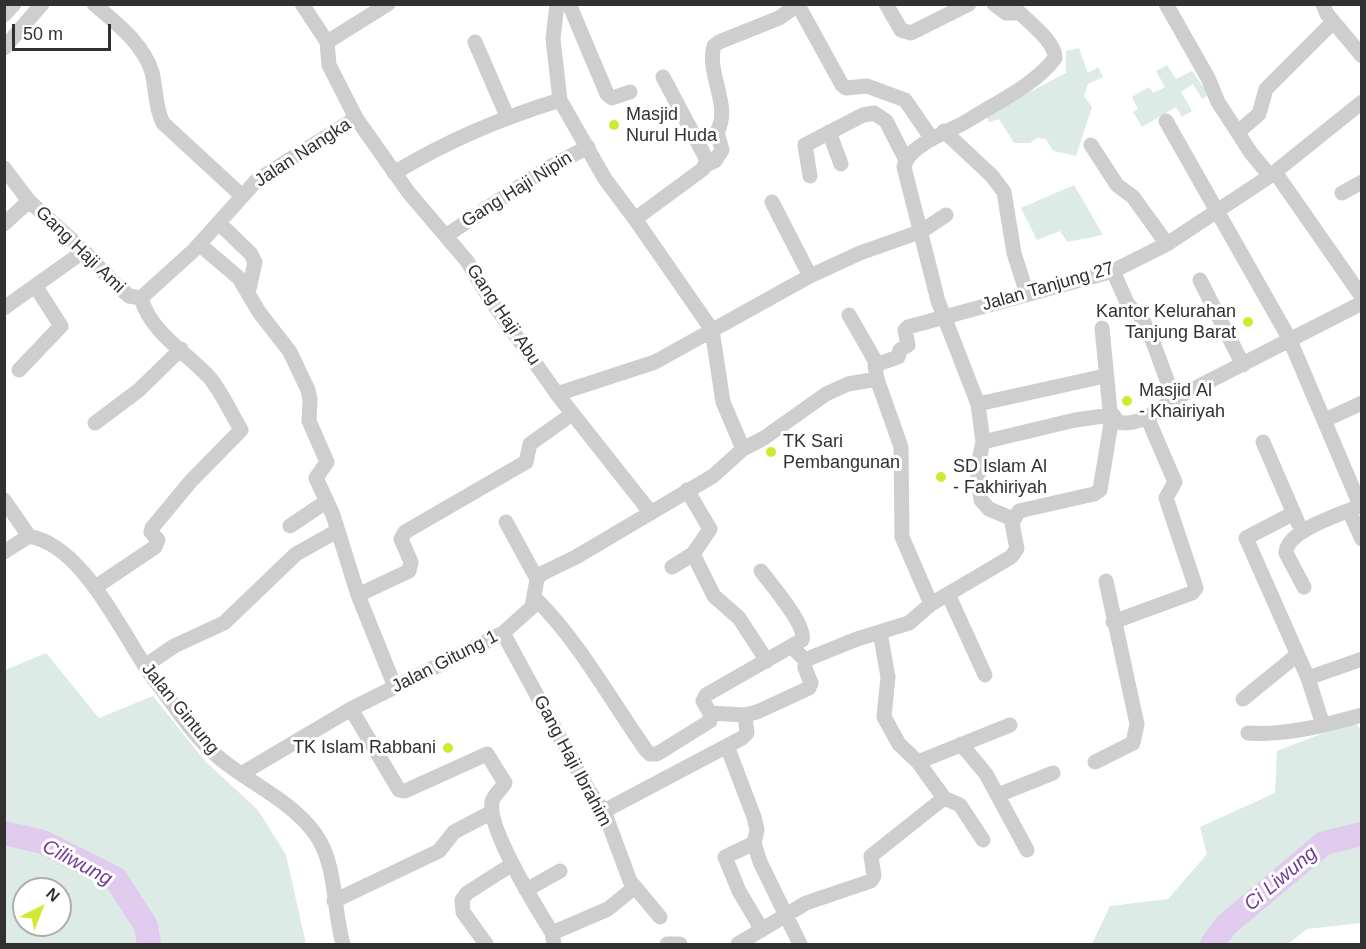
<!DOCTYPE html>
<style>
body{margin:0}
#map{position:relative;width:1366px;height:949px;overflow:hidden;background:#fff;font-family:Helvetica,sans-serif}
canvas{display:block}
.frame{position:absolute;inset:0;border:6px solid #313131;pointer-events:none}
.north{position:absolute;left:12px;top:877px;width:60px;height:60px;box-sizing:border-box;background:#fff;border:2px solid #adadad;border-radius:50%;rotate:42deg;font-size:16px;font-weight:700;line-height:24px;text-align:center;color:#313131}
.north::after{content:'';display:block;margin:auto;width:21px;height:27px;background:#d1ea31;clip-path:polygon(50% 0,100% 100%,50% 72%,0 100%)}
.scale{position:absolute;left:12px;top:24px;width:99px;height:27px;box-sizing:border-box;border:3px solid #313131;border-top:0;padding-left:8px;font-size:18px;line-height:21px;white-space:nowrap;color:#313131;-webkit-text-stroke:4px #fff;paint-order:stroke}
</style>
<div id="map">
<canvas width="1366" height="949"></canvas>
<div class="frame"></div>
<div class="north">N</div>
<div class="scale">50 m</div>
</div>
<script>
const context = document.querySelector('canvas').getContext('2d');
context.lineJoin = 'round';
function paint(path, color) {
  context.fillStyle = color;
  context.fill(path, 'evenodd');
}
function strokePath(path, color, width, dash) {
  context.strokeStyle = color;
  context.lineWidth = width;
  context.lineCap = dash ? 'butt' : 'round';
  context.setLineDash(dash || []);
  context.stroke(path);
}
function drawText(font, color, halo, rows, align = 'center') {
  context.font = font + ' Helvetica,sans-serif';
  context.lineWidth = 6;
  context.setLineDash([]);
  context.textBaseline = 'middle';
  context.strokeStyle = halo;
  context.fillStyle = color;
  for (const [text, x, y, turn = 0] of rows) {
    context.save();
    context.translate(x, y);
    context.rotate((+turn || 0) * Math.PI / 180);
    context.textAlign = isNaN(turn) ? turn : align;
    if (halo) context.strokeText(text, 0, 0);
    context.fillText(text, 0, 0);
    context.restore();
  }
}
const green = new Path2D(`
 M1079,48L1088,73L1098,67L1103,77L1088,84L1084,96L1092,107L1076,156L1053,151L1046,139L1037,138L1030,143H1014L999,119L989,122L986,115L1066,73V51Z
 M1167,65L1176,79L1192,71L1209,95L1202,99L1193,84L1181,92L1192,111L1182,117L1176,107L1142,127L1133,112L1138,109L1132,97L1149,87L1153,93L1165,87L1156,71Z
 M1074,185L1103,235L1067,242L1060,231L1037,240L1021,208Z
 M46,653L99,718L153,696L204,760L258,810L286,855L306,944H5V670ZM24,889H60V925H24Z
 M1354,721L1362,731L1361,923L1307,929L1288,944H1092L1110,906L1168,899L1207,854L1200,827L1275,793L1277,751Z`);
const river = new Path2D(`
 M4,833L43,842L116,879L146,926L149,944
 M1212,944L1226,925L1324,843L1362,834`);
const street = new Path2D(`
 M94,4C116,23 143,43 152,72C156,89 155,107 163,123L241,195
 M302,4L327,42
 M557,4L553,39L560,100L605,179L635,219L712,330L723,402L743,449
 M569,4L607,94L612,98L630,92
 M886,4L901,30L911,33L969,4
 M994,4L1006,13H1020C1031,24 1055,42 1055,58C1035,85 997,102 969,120C952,131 908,144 904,167L938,301L978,404L983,442L977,469L981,500L989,509L1013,519
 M1166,4L1208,78L1218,102L1251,153L1270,176
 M1323,4L1327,14L1362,56
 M798,5L842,85L846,88L867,86L905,100L932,139
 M4,15L14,4
 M327,42L388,4
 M475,42L507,116
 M4,48L42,4
 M356,118L409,193L467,261L488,296L557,394L651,513
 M1166,121L1289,338L1360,505
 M944,131L992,176L1004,192L1014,253L1027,294
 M829,132L841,164
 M1238,132L1259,114L1266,89L1333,22
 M1091,145L1117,185L1133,197L1167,244
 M706,165L715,161L722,150L717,132C732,106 706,74 714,46L719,42L779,18L799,4
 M4,168L29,201L84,251L109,278L129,296L141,298L194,250L257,180L356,118L329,65L327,42
 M1275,172L1362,297
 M394,173C449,140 499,119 560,100
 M810,176L805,145L863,115L874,113L886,121L906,160
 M1342,193L1362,182
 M772,202L810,276
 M635,219L703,169L707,160L663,77
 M219,223L251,254L255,262L248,294
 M4,224L29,201
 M447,235L546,169L588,147
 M199,244L239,278L259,312L290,352L308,390L310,399L309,421L327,462L316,478L333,515L358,595L395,687
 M1113,271L1128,305L1141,317L1150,334L1174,399
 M1200,280L1243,365
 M4,308L84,251
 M849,315L877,364
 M1102,328L1110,411L1118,422C1139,427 1158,410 1174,399L1362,303
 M19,370L61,326L36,287
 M877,379L875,365L898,357L900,350L908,345L905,330L908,327L1113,271L1167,244L1270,176L1362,102
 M557,394L655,362L810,276L860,253L922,231L946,215
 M978,404L1105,376
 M1325,420L1362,403
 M95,423L139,390L181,349
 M983,442L1075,420L1111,415
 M1263,442L1298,523
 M4,500L29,536
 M1349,511L1362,539
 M1294,513L1246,538L1308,678L1323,725
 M506,522L537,579
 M290,526L327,501
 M4,552L29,536C86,547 122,636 154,679C174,704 192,735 217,756C248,783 292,800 316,835C337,865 333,910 343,944
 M693,554L714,596L739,618L767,661
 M672,567L693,554L710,529L687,490
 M97,586L155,547L158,540L151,532L152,528L191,481L241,430C231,413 222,393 210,378C186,352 151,333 141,298
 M1304,587L1286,553C1286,530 1343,514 1362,505
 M948,594L985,675
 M358,595L409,571L411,562L401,539L405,532L526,462L530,444L572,414
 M536,599C580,643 610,699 646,750L650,754H657L710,721V713L703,701L706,695L802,640C807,626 771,584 761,571
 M1113,622L1192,593L1196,588L1166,498L1175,482L1147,417
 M503,633L589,791L604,811L630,881L660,917
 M792,647L805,660L857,639L909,623L931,604L1011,557L1017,549L1012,523L1019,511L1094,494L1100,490L1112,417
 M145,666L174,646L224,623L296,554L337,531
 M1308,678L1362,659
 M1243,699L1297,655
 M351,709L399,790L405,791L487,754L505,783C501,790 493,795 492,802C487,829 537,908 552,933L554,944
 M710,713L745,715L757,712L809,688L811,683L805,668V660
 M1248,733C1286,736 1325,725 1362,715
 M961,744L986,774L1027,850
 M727,746L754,817L757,830L754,843L760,862L800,944
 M918,762L1010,725
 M1095,762L1133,743L1137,724L1106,581
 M241,774L351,709L503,633L532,607L537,579L541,574L576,557L713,476L743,449L764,438L826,394L848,384L877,379L901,447L902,537L931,604
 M998,795L1053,773
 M944,798L960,805L983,840
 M604,811L742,738L747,733L745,715
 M754,843L725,857L739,891L762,930
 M526,890L560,871
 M334,901L439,851L454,832L492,812
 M552,933L608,909L635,887
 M486,944L463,912L462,900L467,893L511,865
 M667,944H680
 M738,944L806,903L871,881L874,876L871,856L944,798L918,762L899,744L884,717L888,677L880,632`);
const markers = [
 [614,125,6,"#d1ea31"],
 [1248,322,6,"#d1ea31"],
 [1127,401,6,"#d1ea31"],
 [771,452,6,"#d1ea31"],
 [941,477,6,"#d1ea31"],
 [448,748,6,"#d1ea31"]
];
const poiNames = [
 ["Masjid",626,115],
 ["Nurul Huda",626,136],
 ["Kantor Kelurahan",1236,312,"right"],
 ["Tanjung Barat",1236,333,"right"],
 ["Masjid Al",1139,391],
 ["- Khairiyah",1139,412],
 ["TK Sari",783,442],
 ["Pembangunan",783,463],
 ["SD Islam Al",953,467],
 ["- Fakhiriyah",953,488],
 ["TK Islam Rabbani",436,748,"right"]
];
const streetNames = [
 ["Jalan Nangka",303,153,-33],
 ["Gang Haji Nipin",517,190,-32],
 ["Gang Haji Ami",80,250,44],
 ["Jalan Tanjung 27",1048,287,-16],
 ["Gang Haji Abu",503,315,56],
 ["Jalan Gitung 1",445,662,-27],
 ["Jalan Gintung",180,709,51],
 ["Gang Haji Ibrahim",572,761,62]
];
const waterNames = [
 ["Ciliwung",77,863,28],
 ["Ci Liwung",1281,879,-40]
];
paint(green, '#dcebe6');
strokePath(river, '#e0cbee', 24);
strokePath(street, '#cecece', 15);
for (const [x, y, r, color] of markers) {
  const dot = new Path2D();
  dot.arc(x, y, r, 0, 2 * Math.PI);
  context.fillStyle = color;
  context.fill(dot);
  strokePath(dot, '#fff', 2);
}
drawText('18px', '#313131', '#fff', poiNames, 'left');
drawText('18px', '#313131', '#fff', streetNames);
drawText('italic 20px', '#723c97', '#fff', waterNames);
</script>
